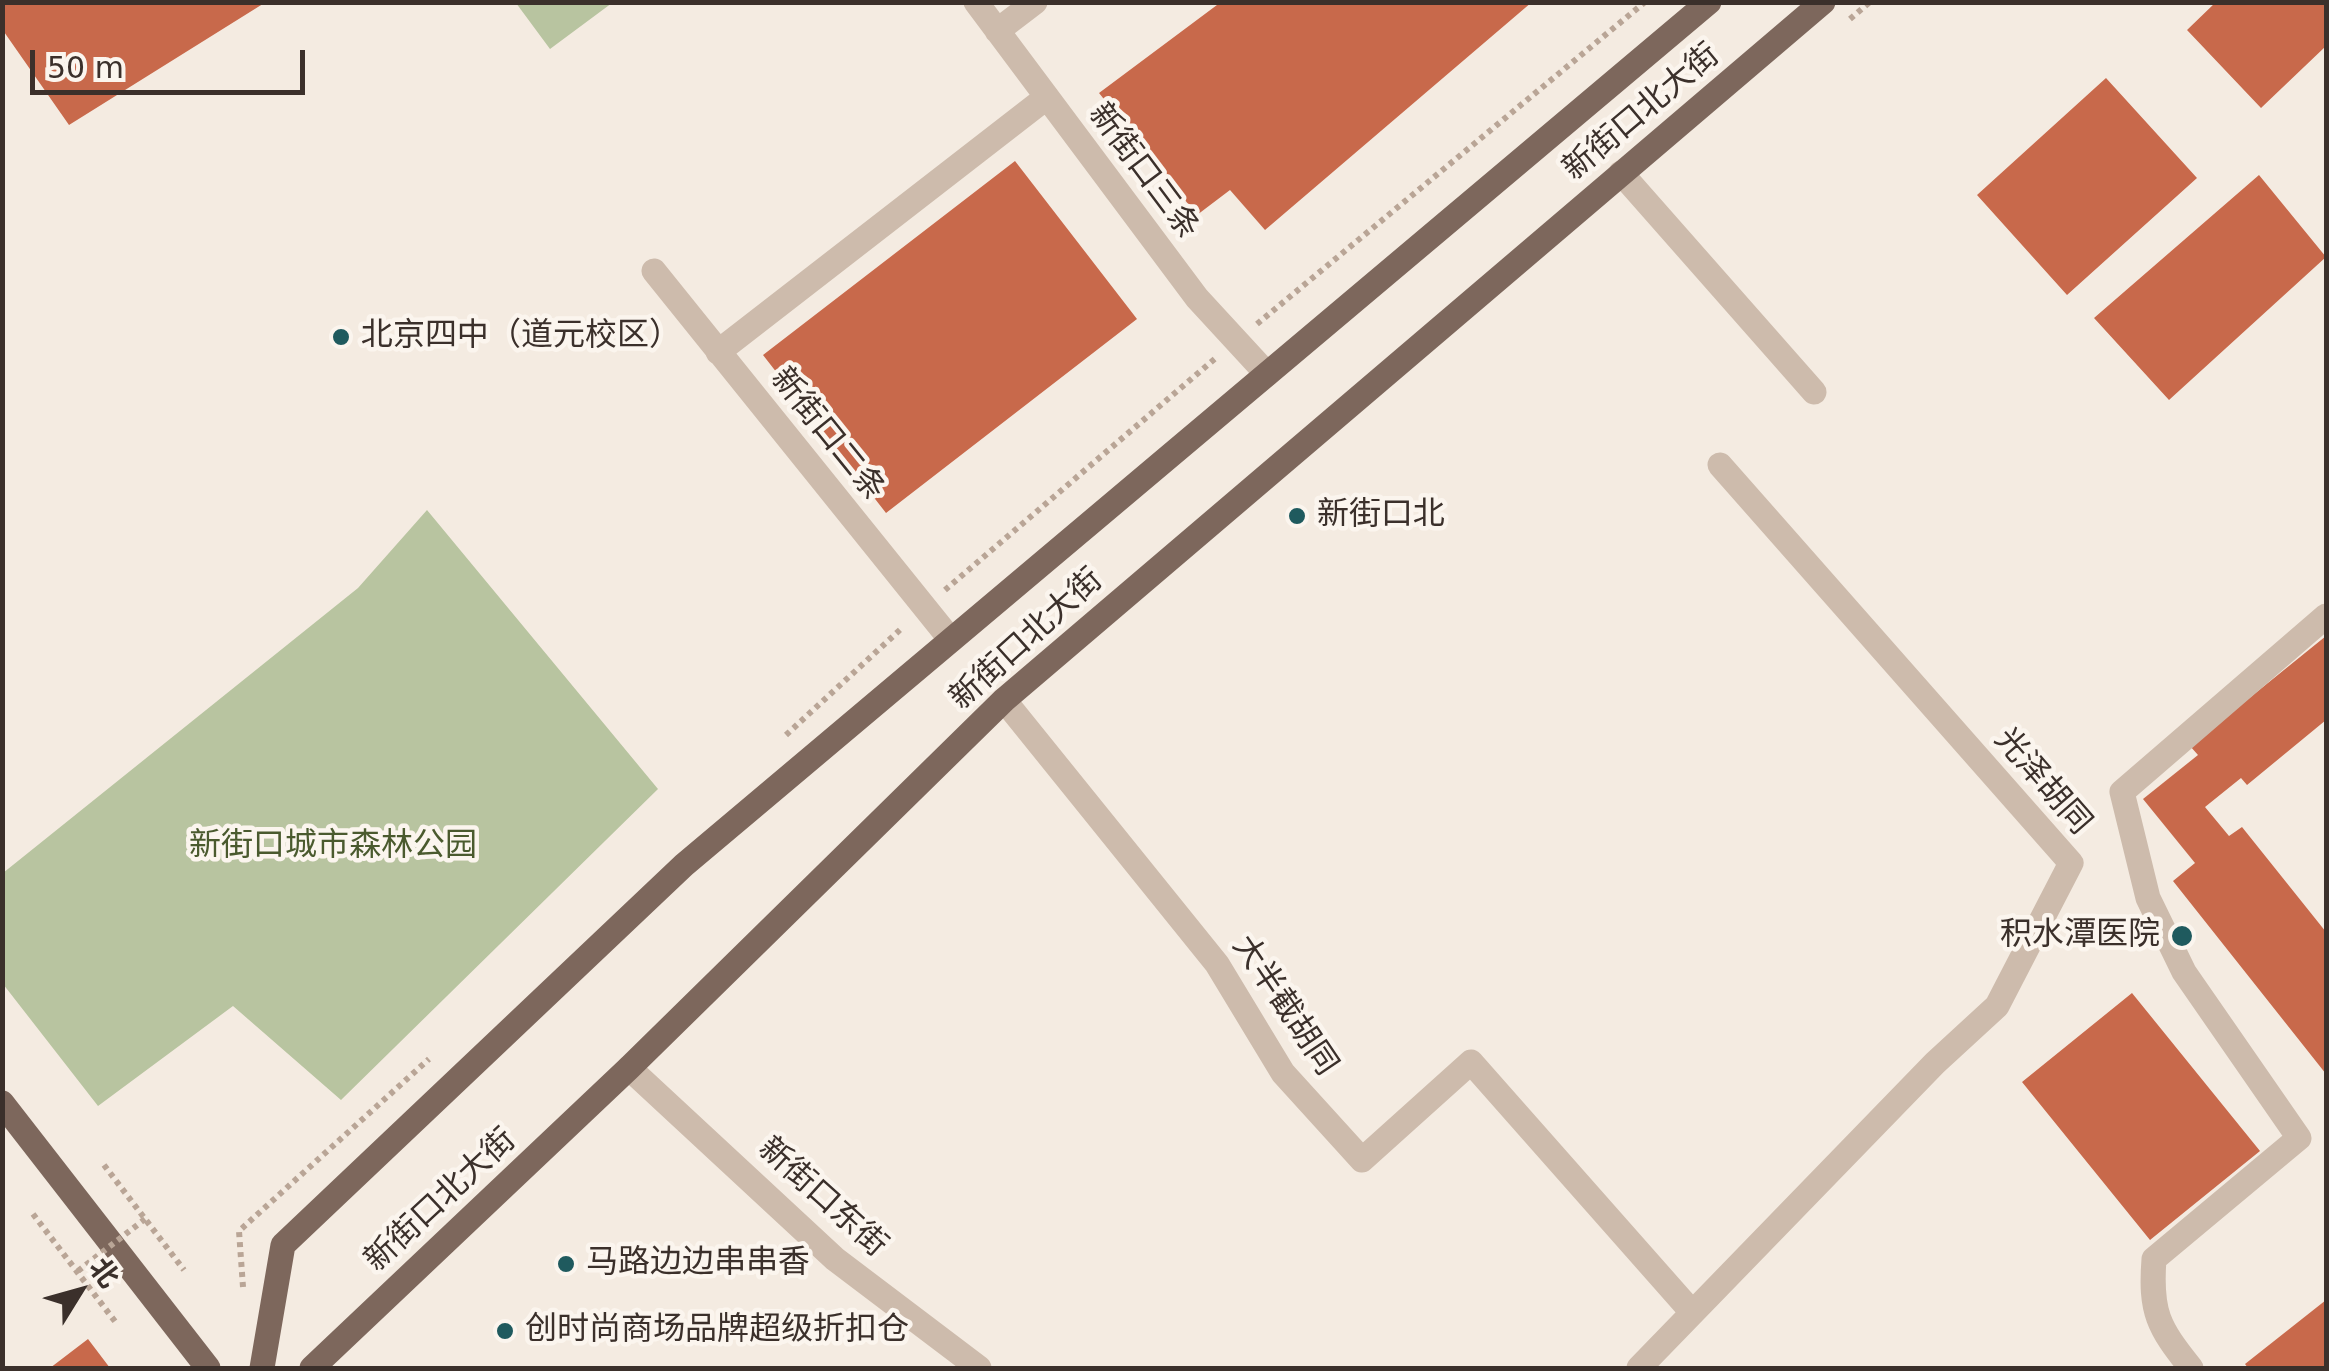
<!DOCTYPE html>
<meta charset="utf-8">
<style>
body{margin:0}
#map{position:relative;width:2329px;height:1371px;overflow:hidden;background:#f4ebe1;font-family:"DejaVu Sans","Noto Sans SC",sans-serif}
canvas{display:block}
.frame{position:absolute;inset:0;border:5px solid #3b302b;pointer-events:none}
.north{position:absolute;left:30px;top:1241px;width:100px;height:100px;-webkit-text-stroke:8px #fbf5ee;paint-order:stroke;rotate:53deg;font-size:28px;font-weight:700;line-height:40px;text-align:center;color:#3b302b}
.north::after{content:'';display:block;margin:auto;width:35px;height:45px;background:#3b302b;clip-path:polygon(50% 0,100% 100%,50% 72%,0 100%)}
.scale{position:absolute;left:30px;top:50px;width:275px;height:45px;box-sizing:border-box;border:5px solid #3b302b;border-top:0;padding-left:12px;font-size:30px;line-height:35px;white-space:nowrap;color:#3b302b;-webkit-text-stroke:8px #fbf5ee;paint-order:stroke}
</style>
<div id="map">
<canvas width="2329" height="1371"></canvas>
<div class="frame"></div>
<div class="north">北</div>
<div class="scale">50 m</div>
</div>
<script>
const context = document.querySelector('canvas').getContext('2d');
context.lineJoin = 'round';
function paint(path, color) {
  context.fillStyle = color;
  context.fill(path, 'evenodd');
}
function strokePath(path, color, width, dash) {
  context.strokeStyle = color;
  context.lineWidth = width;
  context.lineCap = dash ? 'butt' : 'round';
  context.setLineDash(dash || []);
  context.stroke(path);
}
function drawText(font, color, halo, rows, align = 'center') {
  context.font = font + ' "DejaVu Sans","Noto Sans SC",sans-serif';
  context.lineWidth = 9;
  context.setLineDash([]);
  context.textBaseline = 'middle';
  context.strokeStyle = halo;
  context.fillStyle = color;
  for (const [text, x, y, turn = 0] of rows) {
    context.save();
    context.translate(x, y);
    context.rotate((+turn || 0) * Math.PI / 180);
    context.textAlign = isNaN(turn) ? turn : align;
    if (halo) context.strokeText(text, 0, 0);
    context.fillText(text, 0, 0);
    context.restore();
  }
}
const green = new Path2D(`
 M516,3H612L550,49Z
 M427,510L658,789L341,1100L233,1006L98,1106L3,984V873L358,588Z`);
const building = new Path2D(`
 M2,2H266L69,125L2,29Z
 M1221,2H1532L1265,230L1230,190L1197,215L1099,93Z
 M2216,2H2326V46L2261,108L2187,30Z
 M2106,78L2197,178L2067,295L1977,195Z
 M1015,161L1137,319L886,513L763,355Z
 M2259,175L2326,257L2169,400L2094,318Z
 M2326,636V720L2247,785L2241,778L2205,807L2229,836L2242,827L2326,932V1074L2173,881L2195,863L2143,799L2198,755L2190,746Z
 M2132,993L2260,1151L2150,1240L2022,1082Z
 M2326,1300V1368H2248L2245,1364Z
 M88,1339L110,1368H50Z`);
const path = new Path2D(`
 M1850,19L1870,2
 M1257,324L1645,2
 M945,590L1217,357
 M786,735L902,628
 M104,1165L184,1270
 M33,1214L117,1324
 M243,1287L239,1231L429,1059`);
const minor = new Path2D(`
 M976,2L1197,298L1267,374
 M997,31L1035,2
 M1621,173L1814,392
 M654,271L951,640
 M718,352L1047,97
 M1004,700L1217,964L1283,1073L1362,1160L1471,1062L1691,1311
 M629,1068L835,1259L979,1368
 M1639,1368L1935,1063L1997,1006L2071,863L1720,465
 M2191,1368C2158,1327 2150,1312 2154,1259L2299,1138L2184,972L2148,898L2122,792L2326,616`);
const major = new Path2D(`
 M2,1103L208,1368
 M262,1368L283,1245L684,865L1709,2
 M312,1368L629,1068L1004,700L1823,2`);
const pathBridge = new Path2D(`
 M78,1271L145,1219`);
const markers = [
 [341,337,10,"#1f5a5e"],
 [1297,516,10,"#1f5a5e"],
 [2182,936,12,"#1f5a5e"],
 [566,1264,10,"#1f5a5e"],
 [505,1331,10,"#1f5a5e"]
];
const streetNames = [
 ["新街口北大街",1642,113,-40],
 ["新街口三条",1143,172,53],
 ["新街口二条",827,435,51],
 ["新街口北大街",1027,640,-42],
 ["光泽胡同",2042,782,49],
 ["大半截胡同",1284,1006,56],
 ["新街口东街",822,1198,42],
 ["新街口北大街",441,1201,-43]
];
const poiNames = [
 ["北京四中（道元校区）",361,337],
 ["新街口北",1317,516],
 ["积水潭医院",2160,936,"right"],
 ["马路边边串串香",586,1264],
 ["创时尚商场品牌超级折扣仓",525,1331]
];
const parkNames = [
 ["新街口城市森林公园",333,847]
];
paint(green, '#b8c4a0');
paint(building, '#c8694b');
strokePath(path, '#b9a596', 6, [5, 5]);
strokePath(minor, '#cdbbac', 25);
strokePath(major, '#7d675c', 25);
strokePath(pathBridge, '#b9a596', 6, [5, 5]);
for (const [x, y, r, color] of markers) {
  const dot = new Path2D();
  dot.arc(x, y, r, 0, 2 * Math.PI);
  context.fillStyle = color;
  context.fill(dot);
  strokePath(dot, '#fbf5ee', 4);
}
drawText('32px', '#3b302b', '#fbf5ee', streetNames);
drawText('32px', '#3b302b', '#fbf5ee', poiNames, 'left');
drawText('32px', '#4a5a2e', '#fbf5ee', parkNames);
</script>
